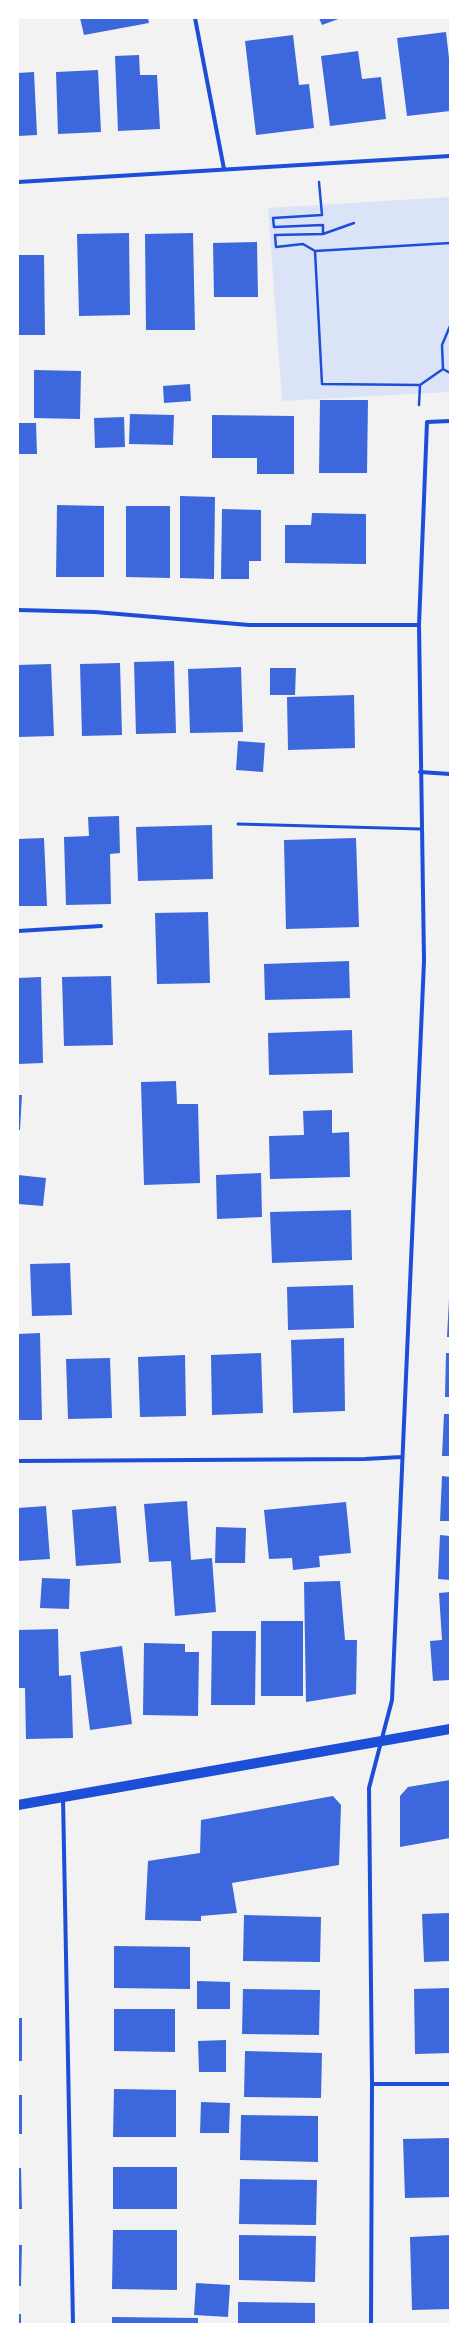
<!DOCTYPE html>
<style>
body{margin:0}
#map{position:relative;width:468px;height:2342px;overflow:hidden;background:#f2f2f2;font-family:"Exo 2",sans-serif}
canvas{display:block}
.frame{position:absolute;inset:0;border:19px solid #fff;pointer-events:none}
</style>
<div id="map">
<canvas width="468" height="2342"></canvas>
<div class="frame"></div>
</div>
<script>
const context = document.querySelector('canvas').getContext('2d');
context.lineJoin = 'round';
function paint(path, color) {
  context.fillStyle = color;
  context.fill(path, 'evenodd');
}
function strokePath(path, color, width, dash) {
  context.strokeStyle = color;
  context.lineWidth = width;
  context.lineCap = dash ? 'butt' : 'round';
  context.setLineDash(dash || []);
  context.stroke(path);
}
const green = new Path2D(`
 M450,197V392L282,401L268,208Z`);
const building = new Path2D(`
 M80,18H148L149,23L84,35Z
 M319,18H341L322,25Z
 M446,32L450,67V111L407,116L397,38Z
 M293,35L299,85L309,84L314,128L256,135L245,41Z
 M358,51L362,79L381,77L386,119L330,126L321,56Z
 M139,55L140,75H157L160,129L118,131L115,56Z
 M98,70L101,132L58,134L56,72Z
 M34,72L37,135L18,136V73Z
 M129,233L130,315L79,316L77,234Z
 M193,233L195,330H146L145,234Z
 M257,242L258,297H214L213,243Z
 M18,255H44L45,335H18Z
 M34,370L81,371L80,419L34,418Z
 M190,384L191,401L164,403L163,386Z
 M320,400H368L367,473H319Z
 M130,414L174,415L173,445L129,444Z
 M212,415L294,416V474H257V458H212Z
 M124,417L125,447L95,448L94,418Z
 M18,423H36L37,454H18Z
 M180,496L215,497L214,579L180,578Z
 M57,505L104,506V577H56Z
 M126,506H170V578L126,577Z
 M222,509L261,510V561H249V579H221Z
 M312,513L366,514V564L285,563V525H311Z
 M174,661L176,733L136,734L134,662Z
 M120,663L122,735L82,736L80,664Z
 M51,664L54,736L18,737V665Z
 M241,667L243,732L190,733L188,669Z
 M270,668H296L295,695H270Z
 M354,695L355,748L288,750L287,697Z
 M238,741L265,743L263,772L236,770Z
 M119,816L120,853L110,854L111,904L66,905L64,837L89,836L88,817Z
 M212,825L213,879L138,881L136,827Z
 M44,838L47,906H18V839Z
 M356,838L359,927L286,929L284,840Z
 M208,912L210,983L157,984L155,913Z
 M349,961L350,998L265,1000L264,964Z
 M111,976L113,1045L64,1046L62,977Z
 M41,977L43,1063L18,1064V978Z
 M352,1030L353,1073L269,1075L268,1033Z
 M176,1081L177,1104H198L200,1183L144,1185L141,1082Z
 M18,1095H22L20,1130H18Z
 M332,1110V1133L349,1132L350,1177L270,1179L269,1136L304,1135L303,1111Z
 M261,1173L262,1217L217,1219L216,1175Z
 M18,1175L46,1178L43,1206L18,1204Z
 M351,1210L352,1260L272,1263L270,1212Z
 M70,1263L72,1315L32,1316L30,1264Z
 M353,1285L354,1328L288,1330L287,1287Z
 M449,1299H450V1337H447Z
 M40,1333L42,1420H18V1334Z
 M344,1338L345,1411L293,1413L291,1340Z
 M261,1353L263,1413L212,1415L211,1355Z
 M446,1353H450V1397H445Z
 M185,1355L186,1416L140,1417L138,1357Z
 M110,1358L112,1418L68,1419L66,1359Z
 M444,1414H450V1456H442Z
 M442,1476L450,1477V1521H440Z
 M187,1501L191,1560L212,1558L216,1612L175,1616L171,1561L149,1562L144,1504Z
 M346,1502L351,1553L319,1556L320,1567L293,1570L292,1558L269,1559L264,1510Z
 M46,1506L50,1559L18,1561V1508Z
 M116,1506L121,1563L76,1566L72,1510Z
 M216,1527L246,1528L245,1563H215Z
 M440,1535L450,1536V1580L438,1579Z
 M42,1578L70,1579L69,1609L40,1608Z
 M340,1581L345,1640H357L356,1694L306,1702L304,1582Z
 M450,1592V1680L433,1681L430,1641L442,1640L439,1593Z
 M261,1621H303V1696H261Z
 M58,1629L59,1676L71,1675L73,1738L26,1739L25,1688H18V1630Z
 M212,1631H256L255,1705H211Z
 M144,1643L185,1644V1652H199L198,1716L143,1715Z
 M122,1646L132,1724L90,1730L80,1652Z
 M450,1780V1838L400,1847V1796L408,1787Z
 M333,1796L341,1805L339,1865L232,1883L237,1913L201,1916V1921L145,1920L148,1861L200,1853L201,1820Z
 M450,1913V1961L424,1962L422,1914Z
 M244,1915L321,1917L320,1962L243,1961Z
 M114,1946L190,1947V1989L114,1988Z
 M197,1981L230,1982V2009H197Z
 M450,1988V2053L415,2054L414,1989Z
 M243,1989L320,1990L319,2035L242,2034Z
 M114,2009H175V2052L114,2051Z
 M18,2018H22V2061H18Z
 M226,2040V2072H199L198,2041Z
 M245,2051L322,2053L321,2098L244,2097Z
 M114,2089L176,2090V2137H113Z
 M18,2095H22V2134H18Z
 M201,2102L230,2103L229,2133H200Z
 M241,2115L318,2116V2162L240,2160Z
 M450,2138V2197L405,2198L403,2139Z
 M113,2167H177V2209H113Z
 M18,2168H21L22,2209H18Z
 M240,2179L317,2180L316,2225L239,2224Z
 M113,2230H177V2290L112,2289Z
 M239,2235L316,2236L315,2282L239,2280Z
 M450,2235V2309L412,2310L410,2237Z
 M18,2245H22L21,2286H18Z
 M196,2283L230,2285L228,2317L194,2315Z
 M238,2302L315,2303V2324H238Z
 M18,2314H21V2324H18Z
 M112,2317L198,2318V2324H112Z`);
const path = new Path2D(`
 M319,182L322,215L273,218L274,227L323,225V234L275,235L276,247L303,244L315,251L450,243
 M323,234L354,223
 M315,251L322,384L420,385
 M443,369L442,345L450,326
 M419,405L420,385L443,369L450,373`);
const service = new Path2D(`
 M238,824L421,829`);
const minor = new Path2D(`
 M195,18L224,169
 M18,182L450,156
 M18,610L95,612L249,625H419
 M420,772L450,774
 M18,931L101,926
 M18,1461L365,1459L401,1457
 M63,1797L73,2324
 M372,2084H450
 M371,2324L372,2084L369,1788L392,1700L424,961L419,625L427,422L450,421`);
const primary = new Path2D(`
 M18,1805L450,1729`);
paint(green, '#dbe4f7');
paint(building, '#3d67dc');
strokePath(path, '#1d4ed8', 2.5);
strokePath(service, '#1d4ed8', 3);
strokePath(minor, '#1d4ed8', 4);
strokePath(primary, '#1d4ed8', 10);
</script>
